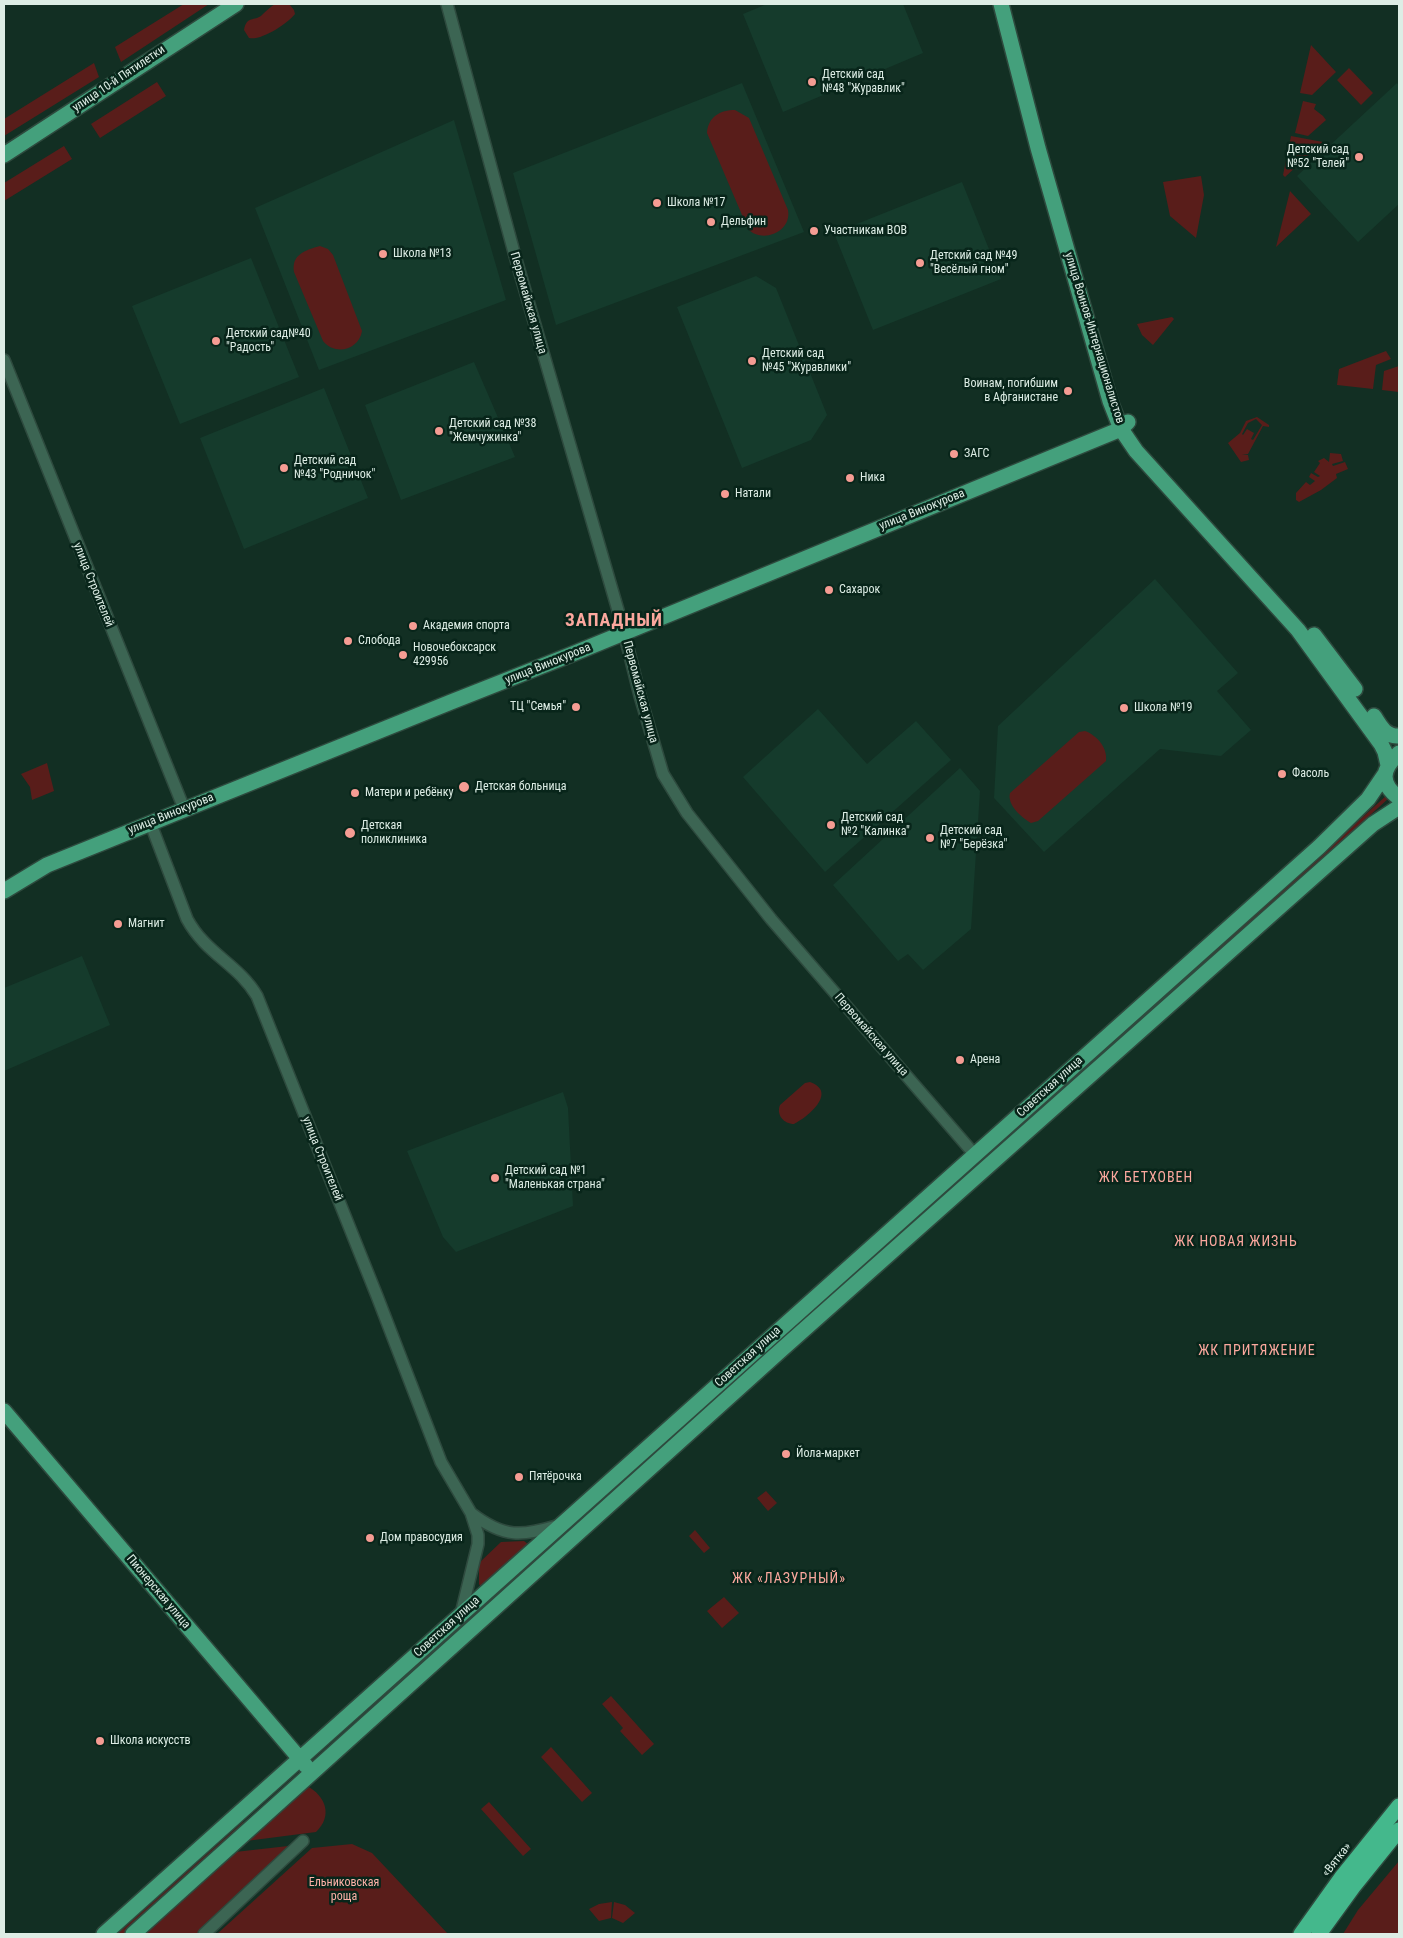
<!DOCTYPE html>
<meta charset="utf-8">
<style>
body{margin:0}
#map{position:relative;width:1403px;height:1938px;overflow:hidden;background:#122f23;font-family:"Roboto Condensed",sans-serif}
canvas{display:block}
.frame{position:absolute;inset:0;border:5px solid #ddede5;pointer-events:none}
</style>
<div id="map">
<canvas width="1403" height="1938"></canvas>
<div class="frame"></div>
</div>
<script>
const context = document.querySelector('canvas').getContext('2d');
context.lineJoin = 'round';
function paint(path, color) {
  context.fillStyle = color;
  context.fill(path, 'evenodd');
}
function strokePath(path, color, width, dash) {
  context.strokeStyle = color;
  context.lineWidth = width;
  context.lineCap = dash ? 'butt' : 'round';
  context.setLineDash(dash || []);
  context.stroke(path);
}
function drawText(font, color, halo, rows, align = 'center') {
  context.font = font + ' "Roboto Condensed",sans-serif';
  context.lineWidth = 5;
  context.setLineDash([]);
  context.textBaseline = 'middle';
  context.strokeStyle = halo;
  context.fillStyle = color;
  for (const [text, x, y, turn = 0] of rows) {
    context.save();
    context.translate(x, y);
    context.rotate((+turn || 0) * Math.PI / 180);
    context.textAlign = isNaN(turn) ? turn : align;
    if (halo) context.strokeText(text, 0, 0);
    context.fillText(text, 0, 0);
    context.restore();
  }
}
const built = new Path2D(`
 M767,4H903L923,53L783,112L743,14Z
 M742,83L804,232L556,325L513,173Z
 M1397,83L1399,86V204L1358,242L1297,176Z
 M454,120L506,300L319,370L255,208Z
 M962,182L1001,279L873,330L834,233Z
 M251,258L299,377L180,424L132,306Z
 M756,276L776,288L827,415L811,440L742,468L677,307Z
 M474,362L515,457L401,500L365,405Z
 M324,388L368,498L244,549L200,438Z
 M1155,579L1238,673L1217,691L1251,730L1221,756L1160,749L1044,852L994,798L998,726Z
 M818,709L867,764L916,721L951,760L825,872L743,777Z
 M960,768L980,791L971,929L923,970L908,954L898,961L833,885Z
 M82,956L110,1025L4,1071V988Z
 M563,1092L568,1108L573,1206L456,1252L443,1237L407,1151Z`);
const green = new Path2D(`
 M184,4H209L121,62L115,47Z
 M275,4H289L294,10L295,14C287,24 261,41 249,38L244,30C247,15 254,22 262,15C266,11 270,7 275,4Z
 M1311,45L1336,72L1312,95L1300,93Z
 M94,63L99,77L4,136V119Z
 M1349,68L1373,93L1361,105L1337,80Z
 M157,82L166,96L100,138L91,124Z
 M1303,101L1316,104L1314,109L1323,116L1326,120L1308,136L1295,133Z
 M735,110L749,118L788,210C792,232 762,244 748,229L707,133C708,117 720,110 735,110Z
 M1291,136L1323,142L1285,177L1283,175Z
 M64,146L72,159L4,201V183Z
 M1201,176L1204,195L1196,238L1170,216L1163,182Z
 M1290,191L1311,214L1276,247Z
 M320,246L328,249L333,255L362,331C359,350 335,356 323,341L294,272C291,255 305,250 320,246Z
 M1172,317L1174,319L1153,345L1142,335L1137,324Z
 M1386,351L1391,359L1376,365L1373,389L1337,385L1339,369Z
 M1399,366V392L1382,390L1384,371Z
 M1257,417L1269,425V427L1263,426L1248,454L1242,455H1248L1249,460L1241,462L1228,443L1240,433L1246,421ZM1256,419L1262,425L1253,440L1251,439L1254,433L1247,429L1243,435L1242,434L1248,423Z
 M1330,453L1341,454L1343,461L1332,464L1333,466L1345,462L1348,469L1336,474L1337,478L1321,490L1299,502L1296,500V493L1306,482L1310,485L1315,481L1309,477L1311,473L1318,477L1320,476L1314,472L1320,463L1318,461L1324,458L1329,462Z
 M1085,731C1096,735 1108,747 1106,761L1038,821L1031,823C1021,817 1007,805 1010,793L1079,732Z
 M47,763L54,791L32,800L30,787L21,774Z
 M1387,795L1389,798L1178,989L1176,986Z
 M1163,997L1166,1000L1005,1143L1002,1140Z
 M810,1082C838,1092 808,1117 794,1124C784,1124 776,1115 780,1105L805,1083Z
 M947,1190L949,1193L786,1339L784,1336Z
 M769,1348L772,1351L397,1688L395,1685Z
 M766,1491L777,1503L768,1511L757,1498Z
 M695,1530L710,1548L704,1553L689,1536Z
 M524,1541L529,1545L482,1589L479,1584V1563L501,1542Z
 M724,1597L739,1613L722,1628L707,1611Z
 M611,1696L654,1744L642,1755L620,1731L623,1728L602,1704Z
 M551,1747L592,1793L582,1802L541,1757Z
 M307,1786C326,1796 333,1816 316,1832L246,1841Z
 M489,1802L531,1849L523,1856L481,1809Z
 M243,1822L246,1825L124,1934H117Z
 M352,1844L372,1853L448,1934H217L312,1848Z
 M297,1845L198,1934H145L235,1852Z
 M1399,1861V1934H1343L1358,1910Z
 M612,1902L611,1918L599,1921L589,1909L599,1904Z
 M614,1902L625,1905L635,1913L623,1923L612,1918Z`);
const minor = new Path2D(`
 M447,4L515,256L622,624
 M4,360L181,801
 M624,632L640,696L663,774L687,813L771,919L975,1155
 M150,822L187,919C206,954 238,964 257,996L377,1296L441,1462L471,1513L478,1535V1544L461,1614
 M471,1513C505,1539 521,1536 560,1525
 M204,1934L303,1841`);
const major = new Path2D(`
 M1001,4L1038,148L1110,401L1121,429L1136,451L1298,630L1381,744L1385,752L1388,765
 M4,155L236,4
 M1314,635L1355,689
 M1374,716C1380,726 1386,737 1399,736
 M1399,753C1382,769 1379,783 1399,798
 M4,891L47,865L451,702L570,655L1121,429L1128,422
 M4,1411L306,1766
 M104,1934L1319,847L1368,799L1385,774
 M133,1934L780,1351L1373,824L1399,807`);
const highway = new Path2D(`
 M1301,1934L1341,1878L1399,1806
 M1319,1934L1353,1887L1399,1830`);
const markers = [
 [812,82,5,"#f59c93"],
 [1359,157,5,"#f59c93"],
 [657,203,5,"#f59c93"],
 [711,222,5,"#f59c93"],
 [814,231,5,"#f59c93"],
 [383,254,5,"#f59c93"],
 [920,263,5,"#f59c93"],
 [216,341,5,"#f59c93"],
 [752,361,5,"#f59c93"],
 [1068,391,5,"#f59c93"],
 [439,431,5,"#f59c93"],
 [954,454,5,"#f59c93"],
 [284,468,5,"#f59c93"],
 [850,478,5,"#f59c93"],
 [725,494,5,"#f59c93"],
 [829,590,5,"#f59c93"],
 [413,626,5,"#f59c93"],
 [348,641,5,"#f59c93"],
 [403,655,5,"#f59c93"],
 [576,707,5,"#f59c93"],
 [1124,708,5,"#f59c93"],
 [1282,774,5,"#f59c93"],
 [464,787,6,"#f59c93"],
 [355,793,5,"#f59c93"],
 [831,825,5,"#f59c93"],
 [350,833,6,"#f59c93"],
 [930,838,5,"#f59c93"],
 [118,924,5,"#f59c93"],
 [960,1060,5,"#f59c93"],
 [495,1178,5,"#f59c93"],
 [786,1454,5,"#f59c93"],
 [519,1477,5,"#f59c93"],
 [370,1538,5,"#f59c93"],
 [100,1741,5,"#f59c93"]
];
const poiNames = [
 ["Детский сад",822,75],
 ["№48 \"Журавлик\"",822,89],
 ["Детский сад",1349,150,"right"],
 ["№52 \"Телей\"",1349,164,"right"],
 ["Школа №17",667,203],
 ["Дельфин",721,222],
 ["Участникам ВОВ",824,231],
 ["Школа №13",393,254],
 ["Детский сад №49",930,256],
 ["\"Весёлый гном\"",930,270],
 ["Детский сад№40",226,334],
 ["\"Радость\"",226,348],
 ["Детский сад",762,354],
 ["№45 \"Журавлики\"",762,368],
 ["Воинам, погибшим",1058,384,"right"],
 ["в Афганистане",1058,398,"right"],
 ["Детский сад №38",449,424],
 ["\"Жемчужинка\"",449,438],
 ["ЗАГС",964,454],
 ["Детский сад",294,461],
 ["№43 \"Родничок\"",294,475],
 ["Ника",860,478],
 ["Натали",735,494],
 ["Сахарок",839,590],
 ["Академия спорта",423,626],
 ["Слобода",358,641],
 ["Новочебоксарск",413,648],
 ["429956",413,662],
 ["ТЦ \"Семья\"",566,707,"right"],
 ["Школа №19",1134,708],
 ["Фасоль",1292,774],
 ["Детская больница",475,787],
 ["Матери и ребёнку",365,793],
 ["Детский сад",841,818],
 ["№2 \"Калинка\"",841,832],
 ["Детская",361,826],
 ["поликлиника",361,840],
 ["Детский сад",940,831],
 ["№7 \"Берёзка\"",940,845],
 ["Магнит",128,924],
 ["Арена",970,1060],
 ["Детский сад №1",505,1171],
 ["\"Маленькая страна\"",505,1185],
 ["Йола-маркет",796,1454],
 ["Пятёрочка",529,1477],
 ["Дом правосудия",380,1538],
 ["Школа искусств",110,1741]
];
const streetNames = [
 ["улица 10-й Пятилетки",119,79,-34],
 ["Первомайская улица",528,303,74],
 ["улица Воинов-Интернационалистов",1094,338,73],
 ["улица Винокурова",922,510,-22],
 ["улица Строителей",93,585,68],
 ["улица Винокурова",548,664,-22],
 ["Первомайская улица",640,692,75],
 ["улица Винокурова",171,814,-22],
 ["Первомайская улица",871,1035,49],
 ["Советская улица",1050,1087,-42],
 ["улица Строителей",322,1159,68],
 ["Советская улица",748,1357,-42],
 ["Пионерская улица",158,1592,50],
 ["Советская улица",447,1627,-42],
 ["«Вятка»",1337,1860,-52]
];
const parkNames = [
 ["Ельниковская",344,1883],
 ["роща",344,1897]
];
const neighbourhoodNames = [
 ["ЖК БЕТХОВЕН",1146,1178],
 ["ЖК НОВАЯ ЖИЗНЬ",1236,1242],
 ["ЖК ПРИТЯЖЕНИЕ",1257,1351],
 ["ЖК «ЛАЗУРНЫЙ»",789,1579]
];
const districtNames = [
 ["ЗАПАДНЫЙ",614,621]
];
paint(built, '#153b2c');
paint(green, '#591d1a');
strokePath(minor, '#2e4a3e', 14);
strokePath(major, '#2e4a3e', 18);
strokePath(highway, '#2e4a3e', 18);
strokePath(minor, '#3c6553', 11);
strokePath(major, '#44a07c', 15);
strokePath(highway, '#44b88c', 15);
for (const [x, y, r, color] of markers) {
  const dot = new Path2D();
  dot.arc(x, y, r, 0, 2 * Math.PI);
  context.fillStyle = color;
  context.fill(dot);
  strokePath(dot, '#08251a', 2);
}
drawText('12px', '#ddede5', '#08251a', poiNames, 'left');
drawText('12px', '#ddede5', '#08251a', streetNames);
drawText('12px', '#fdb0a7', '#08251a', parkNames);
context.letterSpacing = '1px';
drawText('14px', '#fba89e', '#08251a', neighbourhoodNames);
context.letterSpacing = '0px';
context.letterSpacing = '1px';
drawText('bold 18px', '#fba89e', '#08251a', districtNames);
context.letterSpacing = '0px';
</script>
